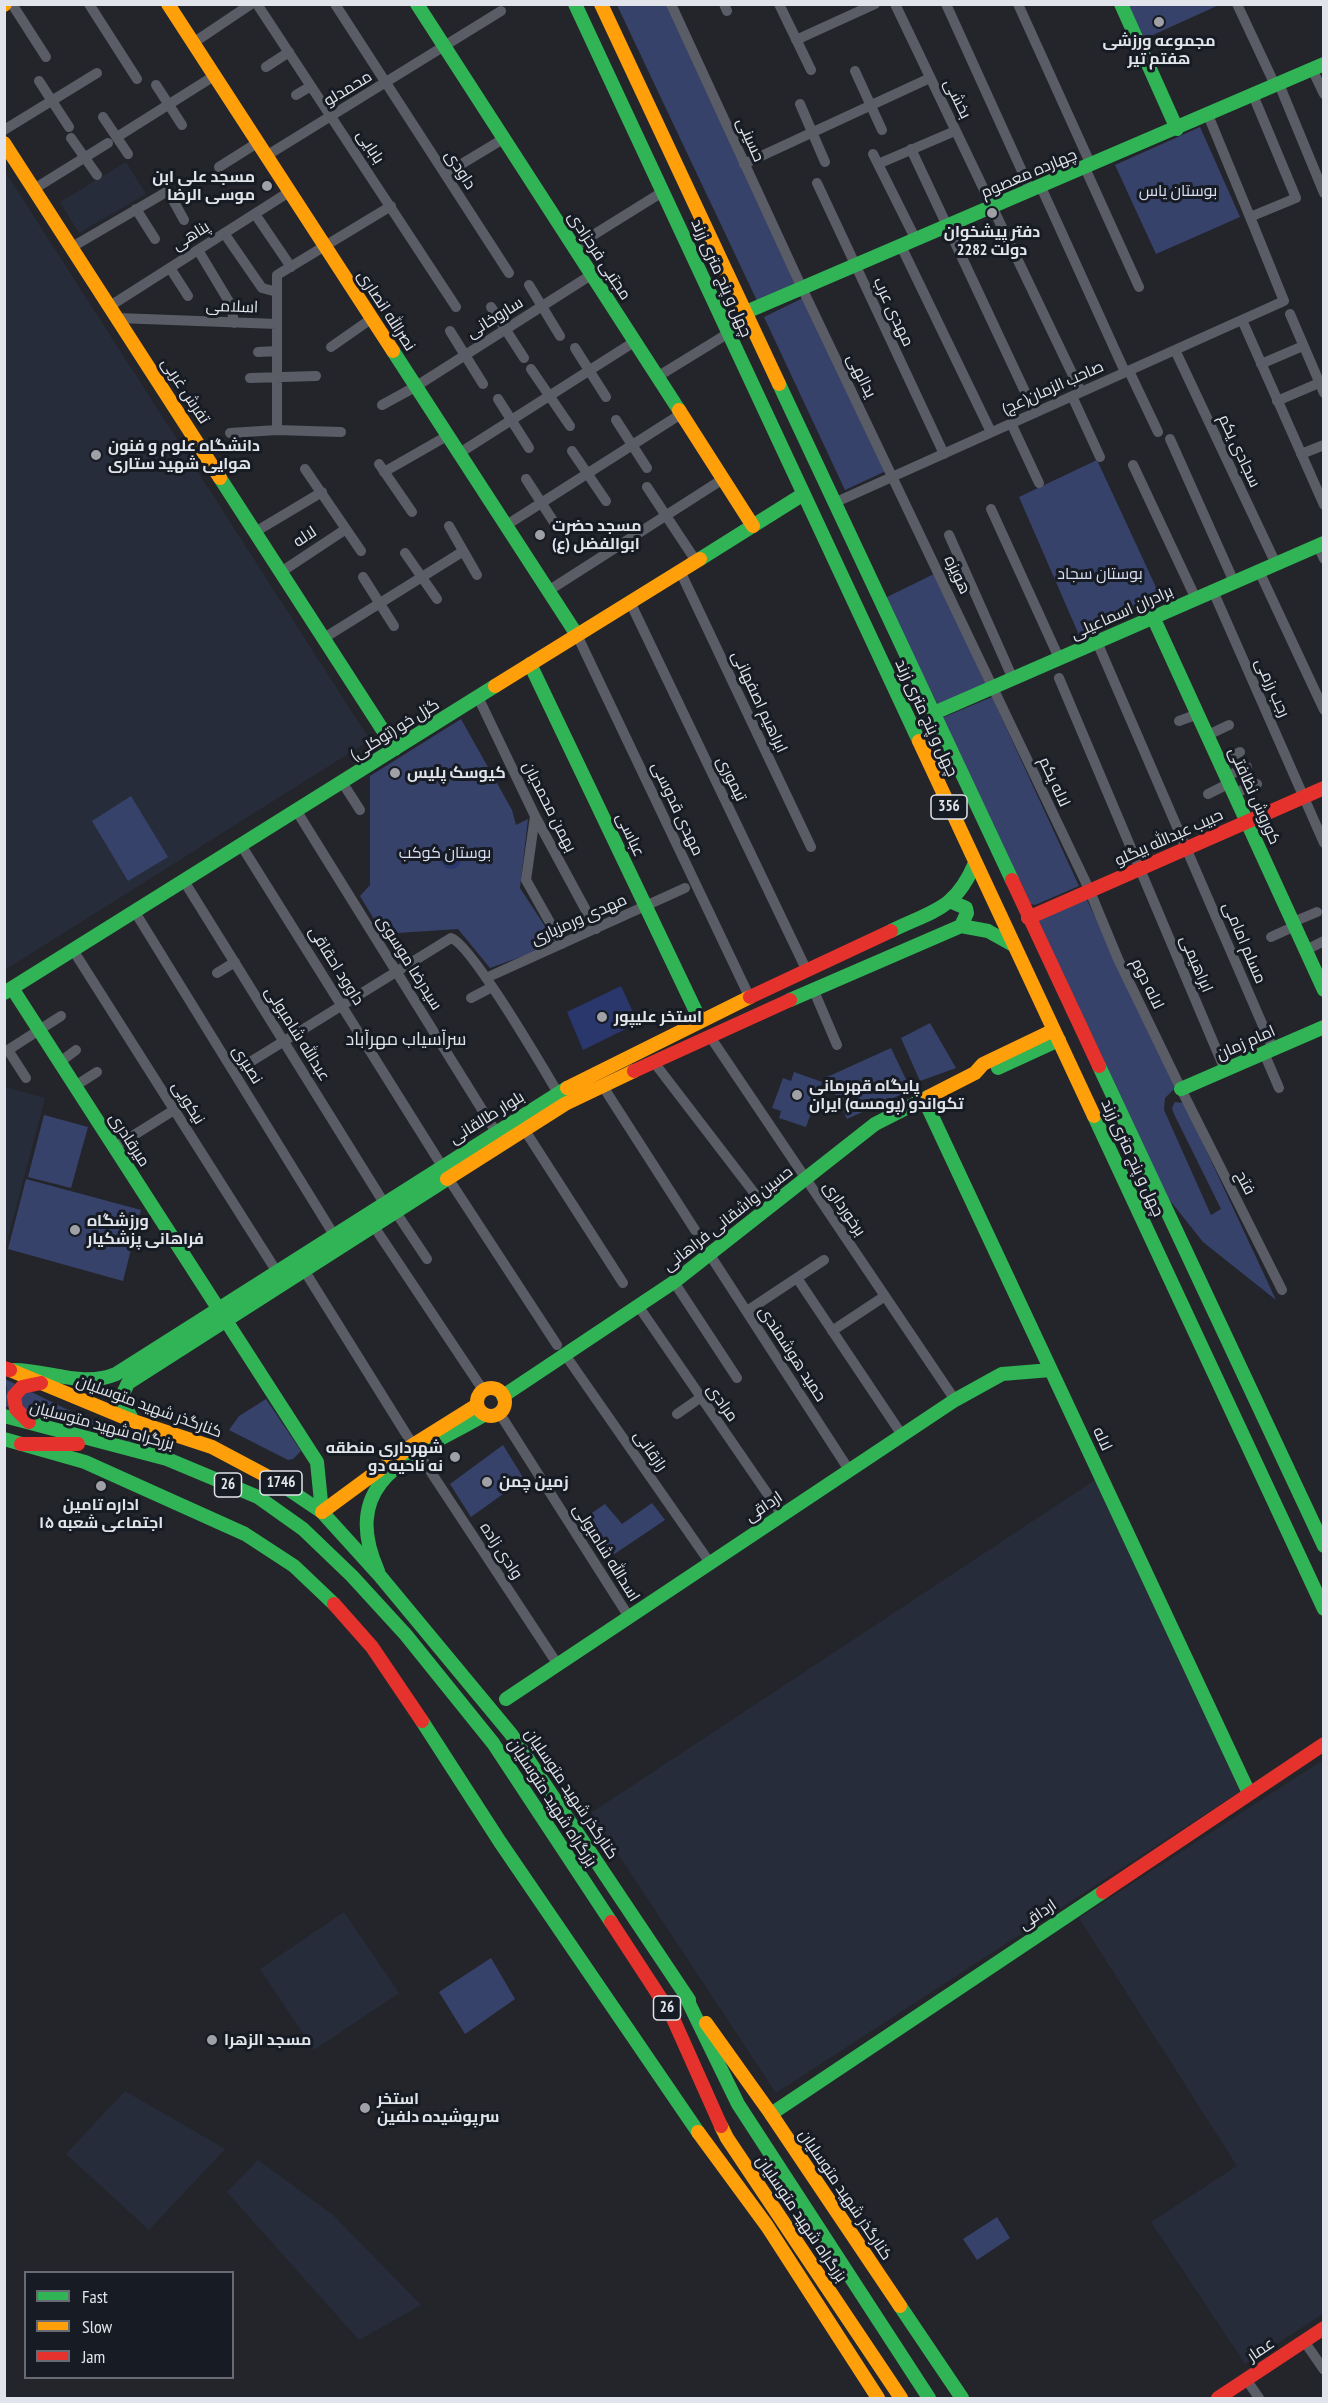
<!DOCTYPE html>
<meta charset="utf-8">
<style>
body{margin:0}
#map{position:relative;width:1328px;height:2403px;overflow:hidden;background:#24252b;font-family:"PT Sans Narrow",sans-serif}
canvas{display:block}
.frame{position:absolute;inset:0;border:6px solid #e1e4ea;pointer-events:none}
.legend{position:absolute;left:24px;top:2271px;width:210px;height:108px;box-sizing:border-box;background:#171b24;border:2px solid #686b73;margin:0;padding:8px 10px;list-style:none;font-size:18px;color:#e1e4ea}
.legend li{display:flex;align-items:center;gap:12px;height:30px}
.legend b{width:30px;border:2px solid #686b73}
</style>
<div id="map">
<canvas width="1328" height="2403"></canvas>
<div class="frame"></div>
<ul class="legend">
<li><b style="height:8px;background:#30b455"></b>Fast</li>
<li><b style="height:8px;background:#ff9f0a"></b>Slow</li>
<li><b style="height:8px;background:#e5322d"></b>Jam</li>
</ul>
</div>
<script>
const context = document.querySelector('canvas').getContext('2d');
context.lineJoin = 'round';
function paint(path, color) {
  context.fillStyle = color;
  context.fill(path, 'evenodd');
}
function strokePath(path, color, width, dash) {
  context.strokeStyle = color;
  context.lineWidth = width;
  context.lineCap = dash ? 'butt' : 'round';
  context.setLineDash(dash || []);
  context.stroke(path);
}
function drawText(font, color, halo, rows, align = 'center') {
  context.font = font + ' "PT Sans Narrow",Cairo,sans-serif';
  context.lineWidth = 6;
  context.setLineDash([]);
  context.textBaseline = 'middle';
  context.strokeStyle = halo;
  context.fillStyle = color;
  for (const [text, x, y, turn = 0] of rows) {
    context.save();
    context.translate(x, y);
    context.rotate((+turn || 0) * Math.PI / 180);
    context.textAlign = isNaN(turn) ? turn : align;
    if (halo) context.strokeText(text, 0, 0);
    context.fillText(text, 0, 0);
    context.restore();
  }
}
const built = new Path2D(`
 M126,162L146,194L79,233L60,202Z
 M4,170L370,740L5,970H4Z
 M5,1087L45,1098L5,1249L4,1087Z
 M1095,1480L1242,1790L776,2093L591,1813Z
 M1323,1760V2314L1245,2364L1151,2222L1237,2166L1079,1918Z
 M344,1912L399,1993L314,2050L260,1969Z
 M125,2091L225,2149L149,2230L66,2154Z
 M258,2160L333,2215L421,2305L359,2340L227,2192Z`);
const green = new Path2D(`
 M617,5H667L797,283L759,305Z
 M1128,5H1219L1144,39Z
 M1200,127L1240,217L1156,254L1115,165Z
 M805,297L886,471L845,490L764,317Z
 M1097,460L1161,598L1079,635L1019,497Z
 M936,573L986,685L939,707L885,598Z
 M992,697L1079,886L1035,905L1031,904L942,718Z
 M461,719L512,810L516,825L528,819L520,888L550,934L548,947L490,968L458,929L383,934L360,896L370,885V776Z
 M131,796L168,857L128,881L92,821Z
 M1085,896L1173,1079L1174,1089L1165,1098L1164,1110L1211,1215L1221,1209L1174,1114L1172,1108L1175,1102L1184,1103L1276,1300L1203,1242L1168,1198L1038,920Z
 M930,1023L956,1068L920,1081L901,1038Z
 M891,1048L911,1090L847,1119L827,1077Z
 M794,1072L822,1082L806,1127L779,1118L781,1111L772,1108L783,1078L791,1081Z
 M44,1115L88,1127L71,1188L28,1177Z
 M26,1179L141,1210L123,1281L8,1249Z
 M5,1379L66,1409L136,1437L134,1443L5,1406L7,1389Z
 M266,1399L301,1451L293,1459L288,1460L229,1430L239,1416Z
 M503,1445L524,1479L471,1517L450,1484Z
 M652,1503L665,1520L607,1559L580,1521L605,1504L622,1524Z
 M491,1958L515,1999L465,2034L439,1992Z
 M997,2217L1010,2238L977,2260L963,2239Z`);
const water = new Path2D(`
 M441 859a10 10 0 1 1 20 0a10 10 0 1 1-20 0Z
 M621,986L638,1023L583,1050L567,1012Z`);
const street = new Path2D(`
 M12,4L46,57
 M89,4L137,79
 M257,4L456,307
 M335,4L509,273
 M671,4L802,288L1089,889L1118,959L1181,1089L1282,1290
 M724,4L727,11
 M779,4L811,70
 M895,4L1081,392
 M946,4L1031,191
 M1018,4L1091,165
 M1237,4L1275,85
 M796,40L875,4
 M193,43L251,4
 M266,67L289,52
 M1312,69L1324,94
 M855,71L882,130
 M39,81L69,127
 M1279,84L1324,193
 M156,85L182,125
 M296,95L311,86
 M800,104L825,162
 M1208,115L1250,217L1296,198L1253,95
 M103,117L128,154
 M4,130L97,73
 M117,137L214,76
 M71,138L97,175
 M911,149L1035,413
 M873,154L916,240
 M266,156L501,11
 M744,164L930,78
 M878,164L955,131
 M219,167L257,143
 M1085,168L1139,287
 M445,174L503,139
 M817,183L944,454
 M1041,187L1125,372
 M34,189L108,143
 M136,209L155,239
 M255,214L291,267
 M224,233L262,288L277,292
 M901,246L991,432
 M72,247L168,191L184,220
 M574,247L664,191
 M198,250L231,305L234,323
 M170,268L188,296
 M529,285L560,336
 M110,306L289,192
 M491,307L524,358
 M1290,314L1324,393
 M118,318L277,324V275L391,206
 M1242,320L1324,505
 M277,324V430
 M450,331L483,384
 M331,347L371,319
 M575,348L606,397
 M1175,350L1276,564
 M258,352L277,351
 M1261,364L1303,346
 M531,369L570,426
 M1129,371L1158,432
 M657,377L727,334
 M250,378L316,376
 M1072,396L1100,457
 M498,399L529,448
 M1277,401L1319,383
 M382,405L415,387L591,275
 M616,420L647,468
 M1011,423L1039,483
 M230,433L277,430L341,432
 M1170,439L1234,582
 M572,451L606,501
 M458,454L634,342
 M1301,454L1324,445
 M379,464L412,512
 M1133,465L1196,599
 M305,469L361,551
 M384,472L447,436
 M526,479L557,527
 M647,487L696,561
 M834,503L1284,301L1250,217
 M991,509L1059,658
 M449,526L477,575
 M505,526L681,414
 M255,532L322,492
 M949,535L1013,679
 M1318,546L1324,559
 M405,553L437,599
 M680,571L811,847
 M1259,571L1324,710
 M281,572L346,529
 M363,577L394,626
 M548,591L723,479
 M1213,591L1324,843
 M630,602L806,969
 M577,635L749,996
 M324,638L462,552
 M1097,642L1273,1049
 M1059,678L1225,1070
 M478,697L535,816L596,929
 M1179,721L1198,714
 M1208,735L1229,725
 M1220,762L1240,752
 M1227,776L1247,767
 M342,782L360,810
 M1235,793L1257,784
 M1208,794L1230,783
 M296,810L496,1132
 M535,816L526,880L562,944
 M241,845L442,1166
 M184,881L384,1203
 M135,912L334,1235
 M1293,922L1317,912
 M1271,937L1295,926
 M73,950L277,1272
 M1306,950L1324,941
 M217,973L235,962
 M486,978L685,888
 M814,991L837,1045
 M471,998L492,987
 M709,1035L955,1400
 M1264,1053L1279,1088
 M653,1061L755,1194
 M60,1062L76,1050
 M234,1072L451,938C471,944 543,1068 558,1093
 M26,1078L8,1050L61,1016
 M602,1085L695,1230
 M75,1086L97,1072
 M524,1129L623,1283
 M115,1147L174,1110
 M448,1178L557,1345
 M395,1211L427,1259
 M373,1225L483,1390
 M710,1255L849,1470
 M304,1270L413,1445
 M797,1278L902,1435
 M674,1282L737,1378
 M639,1307L782,1515
 M747,1311L824,1260
 M832,1331L885,1296
 M566,1356L710,1563
 M500,1414L629,1617
 M677,1414L700,1398
 M419,1454L558,1665
 M1304,2341L1324,2370
 M1246,2379L1259,2398`);
const fast = new Path2D(`
 M417,4L679,410
 M575,4L919,741
 M1121,4L1177,129
 M746,312L1324,64
 M393,351L577,635
 M779,384L1012,880
 M220,478L395,749
 M700,559L802,495
 M1153,617L1324,990
 M530,664L700,1020
 M934,713L1324,543
 M952,902L966,908L967,913L961,926
 M891,931C934,910 955,910 975,863
 M12,988L317,1462L322,1512
 M4,993L495,686
 M790,1000L961,926L988,931L1013,945
 M1099,1066L1324,1546
 M998,1068L1059,1040
 M1181,1089L1324,1027
 M924,1099L1249,1793
 M1094,1116L1324,1609
 M14,1370C48,1370 83,1388 116,1374L567,1088
 M503,1396L674,1282L875,1124L928,1097
 M4,1416L167,1459L258,1497L303,1529L352,1576L406,1635L493,1743L611,1922
 M133,1421L121,1398L128,1383L447,1179
 M4,1439L85,1462L245,1534L294,1566L334,1604
 M276,1481L322,1512L380,1576L511,1734L689,2000
 M378,1571C336,1477 418,1454 484,1415
 M506,1699L955,1400L1002,1374L1051,1370
 M422,1721L500,1842L698,2132
 M683,1991L738,2104L929,2398
 M771,2114L1103,1892
 M900,2306L962,2398`);
const slow = new Path2D(`
 M168,4L393,351
 M601,4L779,384
 M4,5L5,4
 M4,143L220,478
 M679,410L753,526
 M495,686L700,559
 M919,741L1094,1116
 M567,1088L750,997
 M928,1097L975,1073L983,1064L1054,1030
 M447,1179L565,1104L634,1071
 M10,1370L133,1421L212,1447L276,1481
 M477 1402a14 14 0 1 1 28 0a14 14 0 1 1-28 0Z
 M322,1512L413,1445L477,1405
 M706,2023L771,2114L900,2306
 M721,2126L727,2138L901,2398
 M698,2132L767,2226L878,2398`);
const jam = new Path2D(`
 M1012,880L1099,1066
 M1028,918L1324,788
 M750,997L891,931
 M634,1071L790,1000
 M4,1368L10,1370
 M29,1422L16,1409L14,1396L22,1387L41,1383
 M21,1444H78
 M334,1604L372,1647L422,1721
 M1103,1892L1324,1744
 M611,1922L671,2014L721,2126
 M1218,2398L1324,2328`);
const markers = [
 [1159,22,6,"#9fa1a7"],
 [267,186,6,"#9fa1a7"],
 [992,213,6,"#9fa1a7"],
 [96,455,6,"#9fa1a7"],
 [540,535,6,"#9fa1a7"],
 [395,773,6,"#9fa1a7"],
 [602,1017,6,"#9fa1a7"],
 [797,1095,6,"#9fa1a7"],
 [75,1230,6,"#9fa1a7"],
 [455,1457,6,"#9fa1a7"],
 [487,1482,6,"#9fa1a7"],
 [101,1486,6,"#9fa1a7"],
 [212,2040,6,"#9fa1a7"],
 [365,2108,6,"#9fa1a7"]
];
const shields = [
 [949,807,36],
 [281,1483,42],
 [228,1485,27],
 [667,2008,27]
];
const shieldNames = [
 ["356",949,807],
 ["1746",281,1483],
 ["26",228,1485],
 ["26",667,2008]
];
const poiNames = [
 ["مجموعه ورزشی",1159,41,"center"],
 ["هفتم تیر",1159,59,"center"],
 ["مسجد علی ابن",255,177,"right"],
 ["موسی الرضا",255,195,"right"],
 ["دفتر پیشخوان",992,232,"center"],
 ["دولت 2282",992,250,"center"],
 ["دانشگاه علوم و فنون",108,446],
 ["هوایی شهید ستاری",108,464],
 ["مسجد حضرت",552,526],
 ["ابوالفضل (ع)",552,544],
 ["کیوسک پلیس",407,773],
 ["استخر علیپور",614,1017],
 ["پایگاه قهرمانی",809,1086],
 ["تکواندو (پومسه) ایران",809,1104],
 ["ورزشگاه",87,1221],
 ["فراهانی پزشکیار",87,1239],
 ["شهرداری منطقه",443,1448,"right"],
 ["نه ناحیه دو",443,1466,"right"],
 ["زمین چمن",499,1482],
 ["اداره تامین",101,1505,"center"],
 ["اجتماعی شعبه ۱۵",101,1523,"center"],
 ["مسجد الزهرا",224,2040],
 ["استخر",377,2099],
 ["سرپوشیده دلفین",377,2117]
];
const streetNames = [
 ["محمدلو",348,89,-31],
 ["بخشی",957,99,64],
 ["حسینی",750,140,66],
 ["بابایی",370,147,57],
 ["داودی",460,170,57],
 ["چهارده معصوم",1029,174,-23],
 ["پناهی",191,236,-32],
 ["مجتبی فرحزادی",599,256,57],
 ["چهل و پنج متری زرند",721,278,66],
 ["اسلامی",232,307,2],
 ["نصرالله انصاری",386,311,57],
 ["مهدی عرب",893,312,65],
 ["ساروخانی",495,318,-32],
 ["یدالهی",861,376,64],
 ["صاحب الزمان(عج)",1053,388,-24],
 ["تفرش غربی",185,391,57],
 ["سجادی یکم",1239,451,65],
 ["لاله",305,537,-33],
 ["هویزه",957,575,65],
 ["برادران اسماعیلی",1122,613,-24],
 ["رجب رزمی",1272,688,66],
 ["ابراهیم اصفهانی",759,702,65],
 ["چهل و پنج متری زرند",926,718,65],
 ["گزل خو (توکلی)",395,730,-32],
 ["تیموری",731,779,64],
 ["لاله یکم",1054,782,65],
 ["کوروش نظافتی",1254,796,66],
 ["بهمن محمدیان",549,807,63],
 ["مهدی قدوسی",677,809,65],
 ["عباسی",630,835,65],
 ["حبیب عبدالله بیگلو",1169,838,-24],
 ["مهدی ورمزیاری",579,920,-24],
 ["مسلم امامی",1244,943,67],
 ["سیدرضا موسوی",409,963,58],
 ["ابراهیمی",1196,964,67],
 ["داوود احقاقی",336,966,58],
 ["لاله دوم",1147,984,64],
 ["عبدالله شامبولی",297,1034,58],
 ["امام زمان",1246,1043,-24],
 ["نصیری",247,1065,58],
 ["نیکویی",188,1103,58],
 ["بلوار طالقانی",487,1118,-32],
 ["میرقادری",129,1140,57],
 ["چهل و پنج متری زرند",1132,1158,65],
 ["فتح",1245,1183,63],
 ["برخورداری",844,1209,56],
 ["حسین واشقانی فراهانی",728,1219,-38],
 ["حمید هوشمندی",792,1354,57],
 ["مرادی",722,1403,55],
 ["کنارگذر شهید متوسلیان",149,1407,20],
 ["بزرگراه شهید متوسلیان",102,1426,15],
 ["لاله",1102,1439,65],
 ["رازقانی",650,1451,55],
 ["ارداقی",764,1507,-34],
 ["وادی زاده",501,1551,57],
 ["اسدالله شامبولی",606,1553,58],
 ["کنارگذر شهید متوسلیان",571,1794,56],
 ["بزرگراه شهید متوسلیان",552,1803,57],
 ["ارداقی",1038,1915,-34],
 ["کنارگذر شهید متوسلیان",845,2195,56],
 ["بزرگراه شهید متوسلیان",801,2219,56],
 ["عمار",1261,2350,-34]
];
const parkNames = [
 ["بوستان یاس",1178,191],
 ["بوستان سجاد",1100,574],
 ["بوستان کوکب",445,853]
];
const neighbourhoodNames = [
 ["سرآسیاب مهرآباد",406,1040]
];
paint(built, '#272c3a');
paint(green, '#36426a');
paint(water, '#29376d');
strokePath(street, '#5a5c66', 10);
strokePath(fast, '#30b455', 14);
strokePath(slow, '#ff9f0a', 14);
strokePath(jam, '#e5322d', 14);
for (const [x, y, r, color] of markers) {
  const dot = new Path2D();
  dot.arc(x, y, r, 0, 2 * Math.PI);
  context.fillStyle = color;
  context.fill(dot);
  strokePath(dot, '#171b24', 2);
}
for (const [x, y, w] of shields) {
  const box = new Path2D();
  box.roundRect(x - w / 2, y - 12, w, 24, 4.5);
  context.fillStyle = '#171b24';
  context.fill(box);
  strokePath(box, '#e1e4ea', 1.5);
}
drawText('bold 15px', '#e1e4ea', null, shieldNames);
drawText('bold 16px', '#e1e4ea', '#171b24', poiNames, 'left');
drawText('16px', '#e1e4ea', '#171b24', streetNames);
drawText('16px', '#d8dff2', '#171b24', parkNames);
drawText('18px', '#e1e4ea', '#171b24', neighbourhoodNames);
</script>
